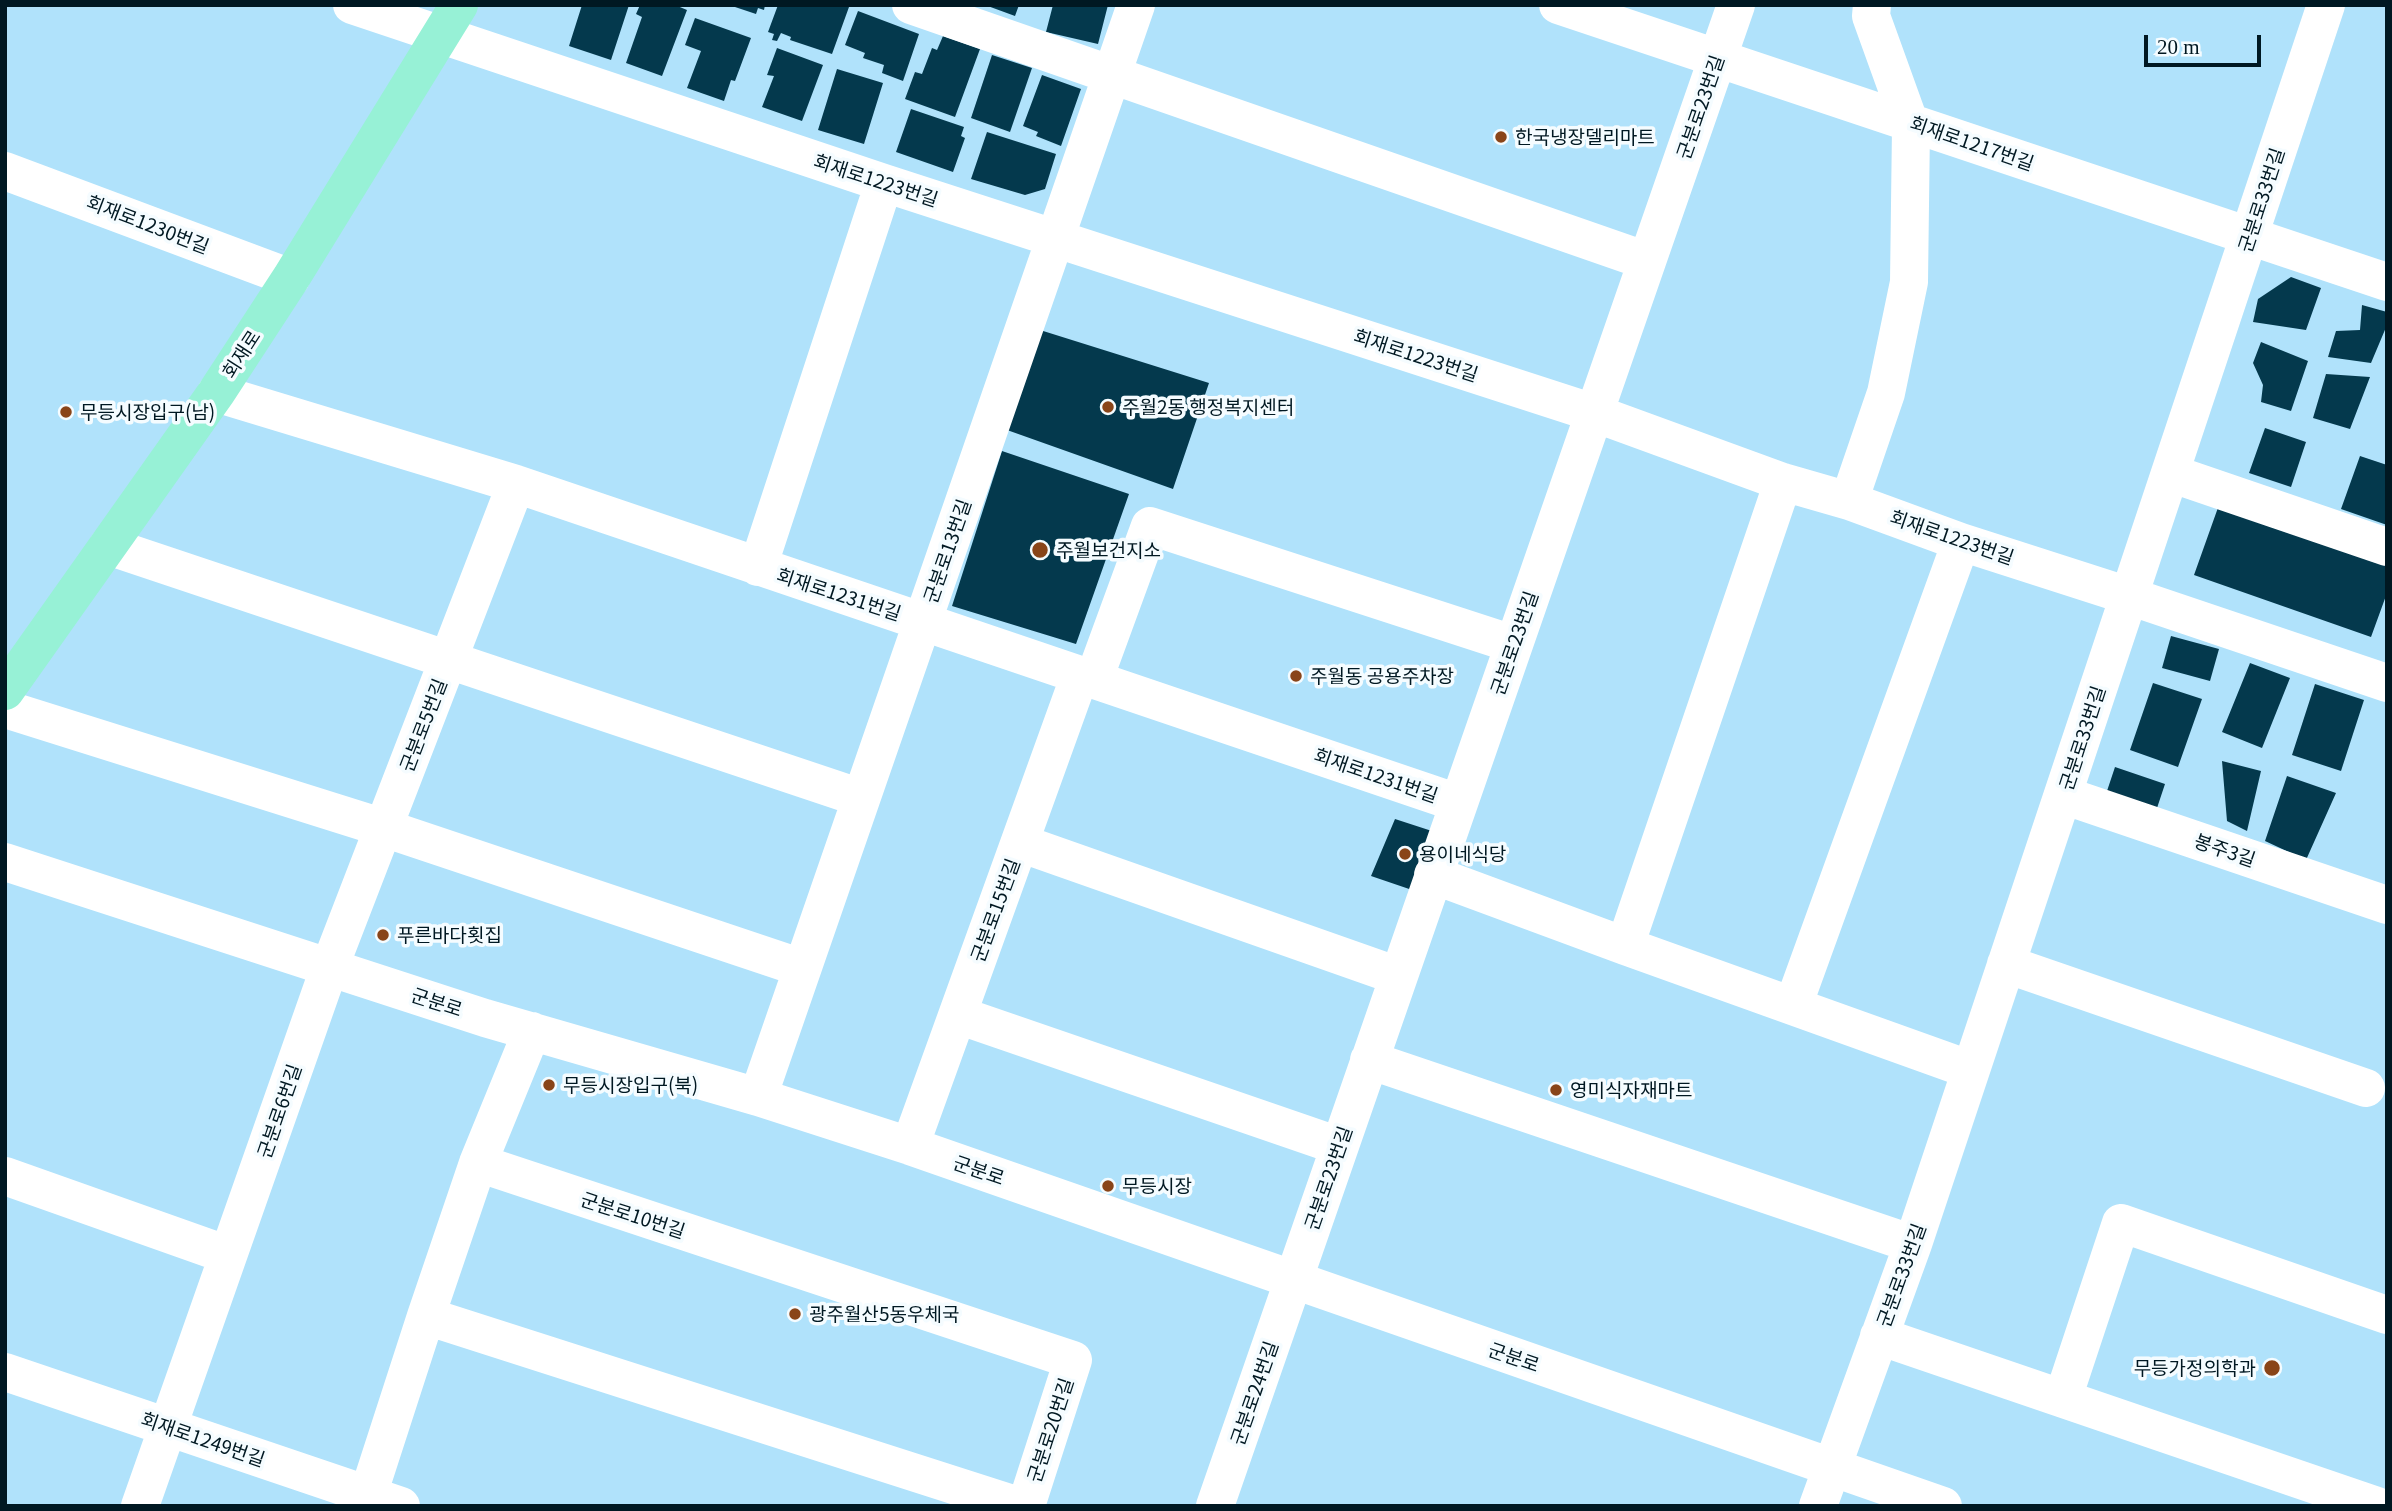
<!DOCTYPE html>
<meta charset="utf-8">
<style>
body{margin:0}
#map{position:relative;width:2392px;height:1511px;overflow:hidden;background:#b0e2fb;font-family:Georgia,serif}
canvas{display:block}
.frame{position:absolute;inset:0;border:7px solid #001822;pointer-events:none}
.scale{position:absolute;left:2144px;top:35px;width:117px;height:32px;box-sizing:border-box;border:4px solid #001822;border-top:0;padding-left:9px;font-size:21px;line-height:24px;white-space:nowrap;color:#001822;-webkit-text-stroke:5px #f5fcff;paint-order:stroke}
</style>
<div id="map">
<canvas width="2392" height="1511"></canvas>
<div class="frame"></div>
<div class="scale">20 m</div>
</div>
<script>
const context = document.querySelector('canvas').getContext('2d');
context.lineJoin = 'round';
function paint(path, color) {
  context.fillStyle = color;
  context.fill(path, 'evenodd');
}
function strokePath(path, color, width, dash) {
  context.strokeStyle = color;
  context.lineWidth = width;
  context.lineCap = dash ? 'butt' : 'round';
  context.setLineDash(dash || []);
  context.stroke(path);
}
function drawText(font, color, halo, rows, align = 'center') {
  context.font = font + ' Georgia,"Noto Sans KR",serif';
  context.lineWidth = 7;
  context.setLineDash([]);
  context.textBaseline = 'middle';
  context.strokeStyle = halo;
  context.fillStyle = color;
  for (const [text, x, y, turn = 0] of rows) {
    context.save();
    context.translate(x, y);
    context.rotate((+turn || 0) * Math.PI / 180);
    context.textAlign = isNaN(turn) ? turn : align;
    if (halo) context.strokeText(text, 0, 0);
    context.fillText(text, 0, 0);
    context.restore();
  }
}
const building = new Path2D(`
 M582,5H629L611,60L569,46Z
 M640,5H675L687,10L662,76L626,63L642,17L636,14Z
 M729,5H765L764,10L758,8L756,14Z
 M778,5L849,7L832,54L790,40L791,37L781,33L777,41L772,40L774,34L768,32Z
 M985,5H1019L1015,16Z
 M1053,5H1108L1098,44L1046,32Z
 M858,11L919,34L903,81L882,73L884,65L863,58L865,53L845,45Z
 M695,18L751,38L735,81L731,80L724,101L687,88L701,51L685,45Z
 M943,36L980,49L955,117L905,99L915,72L922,74L932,48L937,50Z
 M777,48L823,65L802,121L762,107L774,76L767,75Z
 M992,55L1032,68L1010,132L971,118Z
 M837,69L883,83L864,144L818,130Z
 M1042,75L1081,89L1061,146L1036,136L1038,132L1023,126Z
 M911,109L964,127L961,136L965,138L953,172L896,152Z
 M987,132L1056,154L1045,189L1025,195L971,179Z
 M2291,277L2321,288L2306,330L2253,322L2258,299Z
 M2362,305L2387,312V325L2371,363L2328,357L2336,331L2360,330Z
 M1040,330L1209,383L1173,489L1007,430Z
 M2261,342L2308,361L2291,411L2261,402L2263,385L2253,363Z
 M2326,374L2370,377L2350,429L2313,418Z
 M2265,428L2306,442L2291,487L2249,473Z
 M1002,451L1129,494L1076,644L952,606Z
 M2360,456L2387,465V525L2341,509Z
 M2220,502L2387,560V593L2371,637L2194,575Z
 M2171,636L2219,649L2210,681L2162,668Z
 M2250,663L2290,678L2262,748L2222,732Z
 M2153,683L2202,699L2178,767L2130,750Z
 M2315,684L2364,700L2341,771L2292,755Z
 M2222,761L2261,771L2247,831L2227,821Z
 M2115,767L2165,784L2156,811L2106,794Z
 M2287,776L2336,793L2306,860L2265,841Z
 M1395,819L1438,833L1418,892L1371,876Z`);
const minor = new Path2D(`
 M352,5L884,183L1594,413L1783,482L1849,501L1961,542L2129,596L2387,683
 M911,5L1647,261
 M1558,5L2387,282
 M5,171L291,278
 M216,393L516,484L1458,803
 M2170,473L2387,547
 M1849,501L1886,393L1909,282L1911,127L1871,16L1872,5
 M108,546L861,798
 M758,567L884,183
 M1094,679L1150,526L1513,644
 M5,709L384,828L802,968
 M2063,795L2387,905
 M1020,843L1398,976
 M5,862L485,1018L758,1097L910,1146L1943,1506
 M1433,875L1625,946L1971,1070
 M1625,946L1783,482
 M2006,964L2366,1088
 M1793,1006L1961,542
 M958,1015L1339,1146
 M1369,1060L1913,1244
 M758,1097L1136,5
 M910,1146L1080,675
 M478,1163L1073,1360L1026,1506
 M5,1176L228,1255
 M426,1316L1019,1506
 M1879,1336L2377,1506
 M5,1372L401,1506
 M2063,1398L2121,1223L2387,1315
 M368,1495L426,1316L478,1163L532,1031
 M140,1506L330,966L516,484
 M1215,1506L1736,5
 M1818,1506L1913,1244L2326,5`);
const major = new Path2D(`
 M5,691L216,393L291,278L459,5`);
const markers = [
 [1501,137,7,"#894519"],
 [1108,407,7,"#894519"],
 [66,412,7,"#894519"],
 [1040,550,9,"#894519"],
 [1296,676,7,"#894519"],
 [1405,854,7,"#894519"],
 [383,935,7,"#894519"],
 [549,1085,7,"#894519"],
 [1556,1090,7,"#894519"],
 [1108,1186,7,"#894519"],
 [795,1314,7,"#894519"],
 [2272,1368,9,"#894519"]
];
const streetNames = [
 ["군분로23번길",1700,107,-71],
 ["회재로1217번길",1972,143,19],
 ["회재로1223번길",876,180,18],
 ["군분로33번길",2261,200,-72],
 ["회재로1230번길",148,224,21],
 ["회재로",241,354,-57],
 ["회재로1223번길",1416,355,18],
 ["회재로1223번길",1952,537,19],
 ["군분로13번길",947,551,-71],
 ["회재로1231번길",839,594,18],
 ["군분로23번길",1514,643,-71],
 ["군분로5번길",423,725,-69],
 ["군분로33번길",2082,738,-72],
 ["회재로1231번길",1376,775,19],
 ["봉주3길",2225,850,19],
 ["군분로15번길",995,910,-70],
 ["군분로",437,1002,18],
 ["군분로6번길",279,1111,-71],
 ["군분로",979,1170,19],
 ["군분로23번길",1328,1178,-71],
 ["군분로10번길",633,1215,18],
 ["군분로33번길",1901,1275,-70],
 ["군분로",1514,1357,19],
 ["군분로24번길",1254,1393,-71],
 ["군분로20번길",1050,1430,-72],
 ["회재로1249번길",203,1439,19]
];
const poiNames = [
 ["한국냉장델리마트",1515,137],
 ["주월2동 행정복지센터",1122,407],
 ["무등시장입구(남)",80,412],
 ["주월보건지소",1056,550],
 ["주월동 공용주차장",1310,676],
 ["용이네식당",1419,854],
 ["푸른바다횟집",397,935],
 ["무등시장입구(북)",563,1085],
 ["영미식자재마트",1570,1090],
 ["무등시장",1122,1186],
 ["광주월산5동우체국",809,1314],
 ["무등가정의학과",2256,1368,"right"]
];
paint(building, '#04394d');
strokePath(minor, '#fff', 38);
strokePath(major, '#97f1d6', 38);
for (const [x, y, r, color] of markers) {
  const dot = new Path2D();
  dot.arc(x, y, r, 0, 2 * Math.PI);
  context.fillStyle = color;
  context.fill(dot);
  strokePath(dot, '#f5fcff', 2.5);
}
drawText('19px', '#001822', '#f5fcff', streetNames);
drawText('19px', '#001822', '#f5fcff', poiNames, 'left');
</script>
